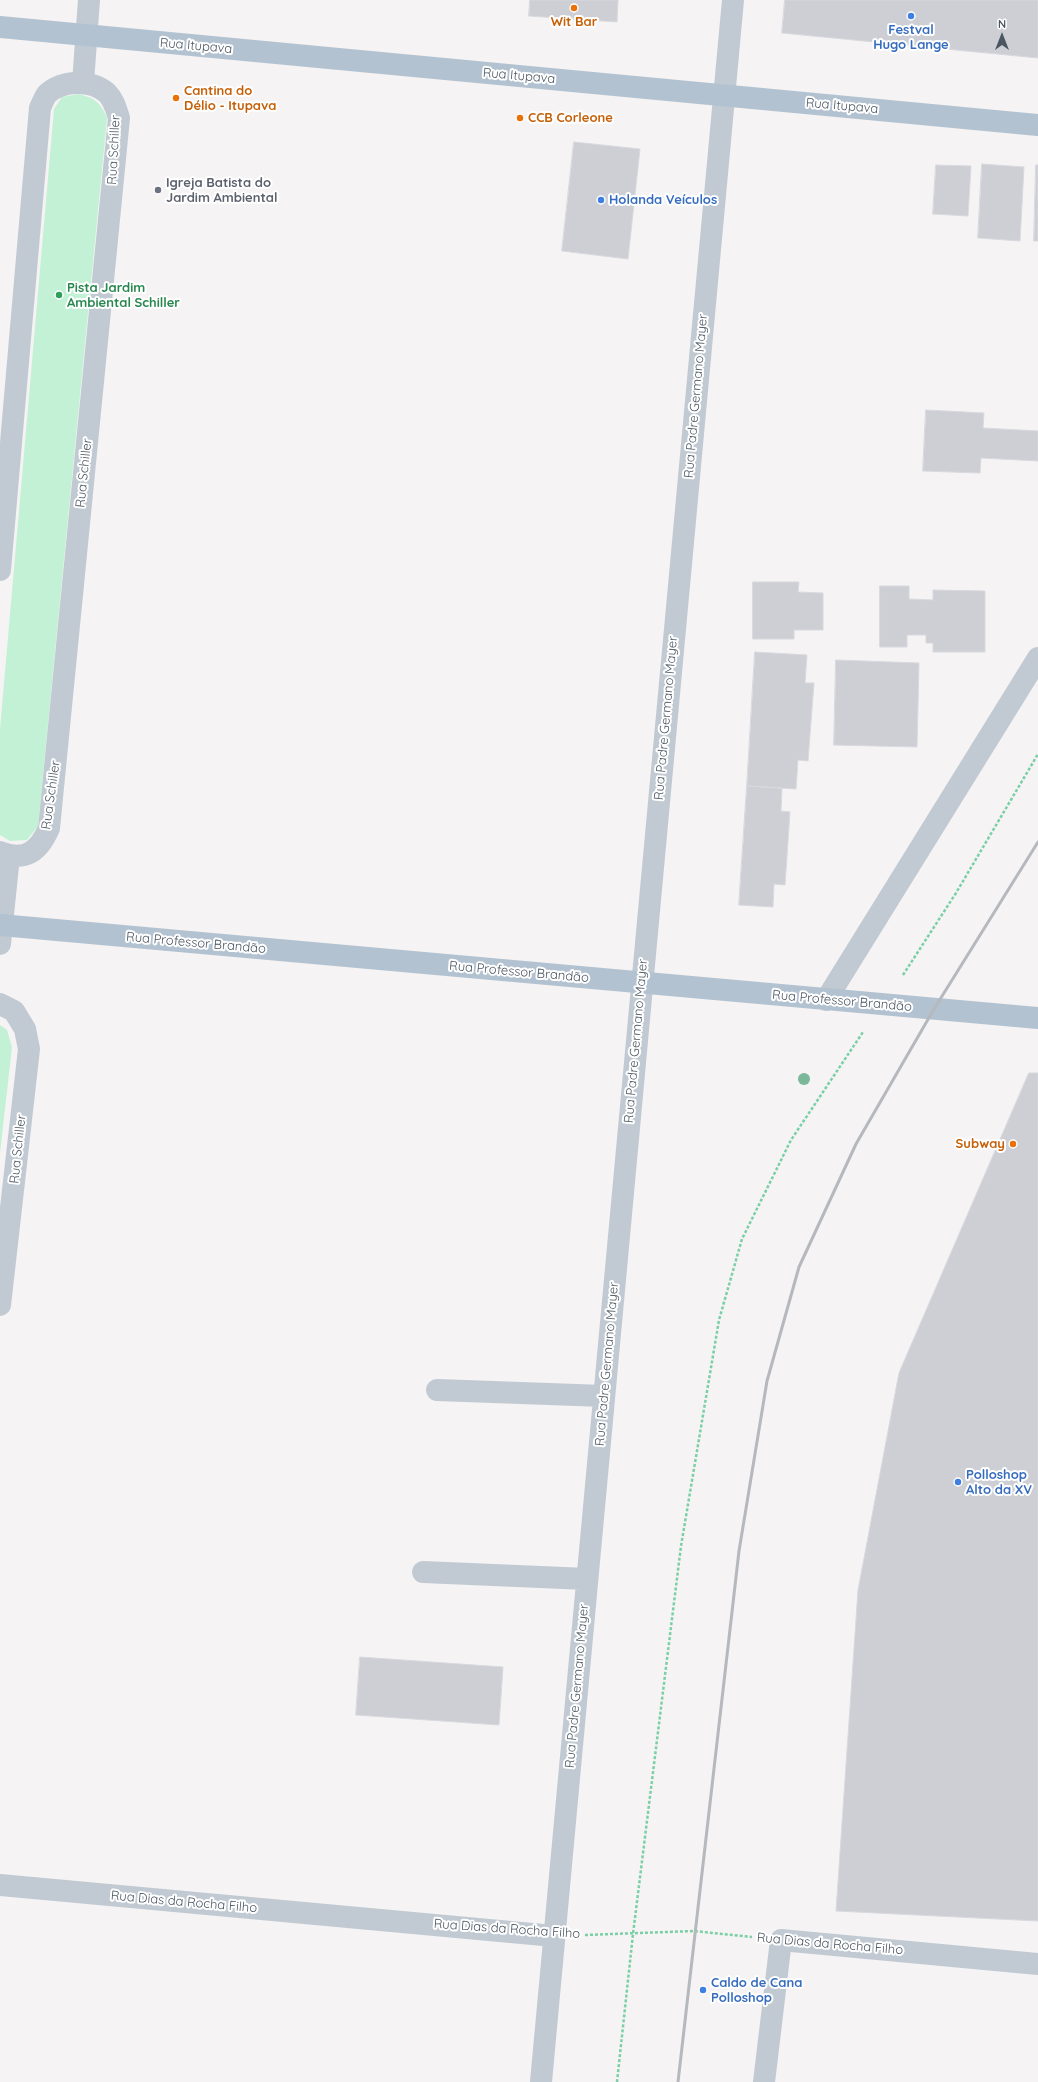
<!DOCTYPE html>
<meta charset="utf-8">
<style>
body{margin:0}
#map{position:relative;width:1038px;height:2082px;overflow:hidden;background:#f5f3f3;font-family:Quicksand,sans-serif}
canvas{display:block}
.north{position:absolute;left:982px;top:16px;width:40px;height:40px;-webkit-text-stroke:3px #fff;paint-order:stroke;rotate:0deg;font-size:11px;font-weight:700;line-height:16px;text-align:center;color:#4a5661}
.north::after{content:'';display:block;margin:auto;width:14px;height:18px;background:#4a5661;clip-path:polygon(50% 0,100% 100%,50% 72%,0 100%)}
</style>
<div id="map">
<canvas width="1038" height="2082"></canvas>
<div class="north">N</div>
</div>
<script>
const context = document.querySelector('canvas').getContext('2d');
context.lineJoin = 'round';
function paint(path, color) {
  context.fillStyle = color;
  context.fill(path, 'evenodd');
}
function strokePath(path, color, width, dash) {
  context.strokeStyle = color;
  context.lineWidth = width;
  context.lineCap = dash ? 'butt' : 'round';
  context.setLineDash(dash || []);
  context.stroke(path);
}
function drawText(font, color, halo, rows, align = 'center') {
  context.font = font + ' Quicksand,sans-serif';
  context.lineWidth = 4;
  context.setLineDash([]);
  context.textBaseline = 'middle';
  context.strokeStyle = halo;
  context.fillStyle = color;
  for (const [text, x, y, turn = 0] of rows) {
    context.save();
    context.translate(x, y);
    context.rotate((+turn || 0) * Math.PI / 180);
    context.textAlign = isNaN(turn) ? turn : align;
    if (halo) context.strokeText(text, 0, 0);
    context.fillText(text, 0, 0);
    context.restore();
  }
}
const green = new Path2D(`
 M79,94C96,99 100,102 107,118L38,826L27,840L10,841L0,835V729L54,109L62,97Z
 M0,1025L7,1030L12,1047L0,1153Z`);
const building = new Path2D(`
 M530,0H618L617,22L529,16Z
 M785,0H1038V58L782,33Z
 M574,142L640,149L628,259L562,251Z
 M982,164L1024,167L1020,241L978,238Z
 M936,165L971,166L968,216L933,214Z
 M1036,165H1038V241H1034Z
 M926,410L984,413L983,428L1038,431V461L981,458L980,473L923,471Z
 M753,582H799L798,592L823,593V630H794V639H753Z
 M880,586H909V599L933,600V590L985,591V652H933V643H926V635H907V647H880Z
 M755,652L807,655L805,683H814L808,761L798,760L796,789L747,786Z
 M836,660L919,663L917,747L834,745Z
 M747,786L782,788L781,811L790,812L785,885L774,884L773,907L739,905Z
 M1029,1073H1038V1921L836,1911L858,1590L899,1373Z
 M360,1657L503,1667L499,1725L356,1715Z`);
const path = new Path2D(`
 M903,975L956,893L1038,754
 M585,1935L694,1931L752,1937
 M617,2082L633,1934L681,1546L719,1320L742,1239L791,1140L863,1032`);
const minor = new Path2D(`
 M83,83L89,0
 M0,570L40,108C42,104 44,98 47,94C62,80 91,79 107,93C114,100 116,109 119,118L49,828C39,851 26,862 0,852
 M0,944L9,856
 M826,1000L1038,658
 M0,1004L14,1011L25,1029L29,1049L0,1305
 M437,1390L604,1396
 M423,1572L587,1579
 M0,1885L554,1936
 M541,2082L733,0
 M764,2082L781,1940L1038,1964`);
const major = new Path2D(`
 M0,27L1038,125
 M0,925L1038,1018`);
const rail = new Path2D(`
 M678,2082L739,1551L767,1381L799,1267L856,1144L934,1009L1038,842`);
const trees = [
 [804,1079]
];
const markers = [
 [574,8,4,"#e8710a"],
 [911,16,4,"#3f7fe0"],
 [176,98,4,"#e8710a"],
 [520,118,4,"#e8710a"],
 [158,190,4,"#6b7280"],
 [601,200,4,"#3f7fe0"],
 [59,295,4,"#2e9e5b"],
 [1013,1144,4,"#e8710a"],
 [958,1482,4,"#3f7fe0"],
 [703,1990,4,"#3f7fe0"]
];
const foodNames = [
 ["Wit Bar",574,22,"center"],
 ["Cantina do",184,91],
 ["Délio - Itupava",184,106],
 ["CCB Corleone",528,118],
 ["Subway",1005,1144,"right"]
];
const shopNames = [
 ["Festval",911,30,"center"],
 ["Hugo Lange",911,45,"center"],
 ["Holanda Veículos",609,200],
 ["Polloshop",966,1475],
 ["Alto da XV",966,1490],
 ["Caldo de Cana",711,1983],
 ["Polloshop",711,1998]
];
const streetNames = [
 ["Rua Itupava",196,46,5],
 ["Rua Itupava",519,76,5],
 ["Rua Itupava",842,106,5],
 ["Rua Schiller",114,150,-87],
 ["Rua Padre Germano Mayer",696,396,-85],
 ["Rua Schiller",84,473,-84],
 ["Rua Padre Germano Mayer",666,718,-85],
 ["Rua Schiller",51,795,-82],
 ["Rua Professor Brandão",196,943,5],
 ["Rua Professor Brandão",519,972,5],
 ["Rua Professor Brandão",842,1001,5],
 ["Rua Padre Germano Mayer",636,1041,-85],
 ["Rua Schiller",18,1149,-84],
 ["Rua Padre Germano Mayer",607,1364,-85],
 ["Rua Padre Germano Mayer",577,1686,-85],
 ["Rua Dias da Rocha Filho",184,1902,5],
 ["Rua Dias da Rocha Filho",507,1929,4],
 ["Rua Dias da Rocha Filho",830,1944,5]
];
const worshipNames = [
 ["Igreja Batista do",166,183],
 ["Jardim Ambiental",166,198]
];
const leisureNames = [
 ["Pista Jardim",67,288],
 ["Ambiental Schiller",67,303]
];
paint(green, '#c3f1d5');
paint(building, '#cdcfd5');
strokePath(building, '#d7d9de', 1);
strokePath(path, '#7ad0a6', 2.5, [3, 2]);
strokePath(minor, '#c1cad2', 22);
strokePath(major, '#b3c2d1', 22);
strokePath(rail, '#b5b8bd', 3);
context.fillStyle = '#7bb799';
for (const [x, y] of trees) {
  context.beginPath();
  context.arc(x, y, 6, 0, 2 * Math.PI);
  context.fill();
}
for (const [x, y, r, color] of markers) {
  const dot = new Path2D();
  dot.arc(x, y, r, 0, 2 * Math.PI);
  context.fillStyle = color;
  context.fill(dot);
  strokePath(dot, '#fff', 1.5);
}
drawText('bold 13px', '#c56008', '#fff', foodNames, 'left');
drawText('bold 13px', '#366cbe', '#fff', shopNames, 'left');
drawText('13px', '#4a5661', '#fff', streetNames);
drawText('bold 13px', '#5b616d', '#fff', worshipNames, 'left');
drawText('bold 13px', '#27864d', '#fff', leisureNames, 'left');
</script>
